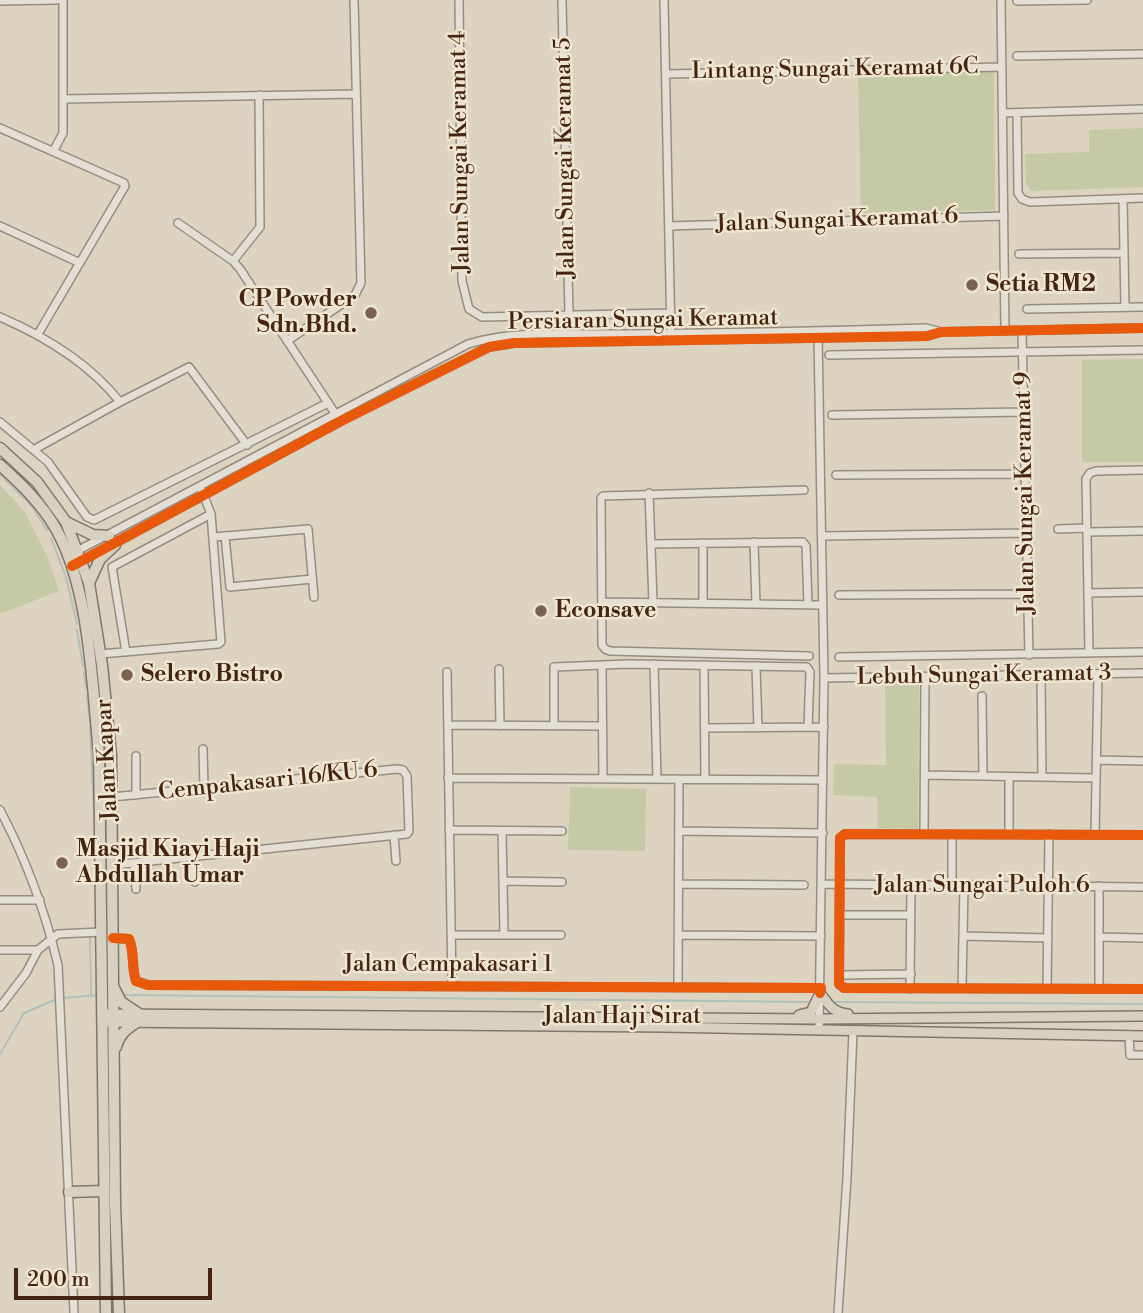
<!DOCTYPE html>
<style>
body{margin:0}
#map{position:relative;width:1143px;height:1313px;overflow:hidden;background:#dcd4c0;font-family:"Libre Bodoni",serif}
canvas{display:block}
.scale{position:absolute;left:14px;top:1268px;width:198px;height:32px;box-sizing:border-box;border:4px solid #452411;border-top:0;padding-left:9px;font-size:21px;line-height:24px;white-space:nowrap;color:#452411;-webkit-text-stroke:5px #efe6cf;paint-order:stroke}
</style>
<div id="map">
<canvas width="1143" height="1313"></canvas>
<div class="scale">200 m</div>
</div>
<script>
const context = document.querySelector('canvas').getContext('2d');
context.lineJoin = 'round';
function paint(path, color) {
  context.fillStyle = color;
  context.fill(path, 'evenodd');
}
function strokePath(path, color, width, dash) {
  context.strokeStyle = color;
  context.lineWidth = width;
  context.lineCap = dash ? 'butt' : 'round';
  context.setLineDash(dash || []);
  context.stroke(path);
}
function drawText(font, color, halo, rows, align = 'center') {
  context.font = font + ' "Libre Bodoni",serif';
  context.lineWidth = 5;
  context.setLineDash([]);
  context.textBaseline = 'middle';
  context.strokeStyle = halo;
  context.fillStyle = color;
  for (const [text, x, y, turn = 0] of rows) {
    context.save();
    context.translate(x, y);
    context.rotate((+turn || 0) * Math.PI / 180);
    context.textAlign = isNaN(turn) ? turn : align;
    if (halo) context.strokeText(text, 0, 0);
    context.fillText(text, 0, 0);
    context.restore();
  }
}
const green = new Path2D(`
 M994,70L995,210L861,213L858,75Z
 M1143,128V187L1031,191L1026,183L1025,154L1089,152V130Z
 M1143,359V462H1082V360Z
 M0,485L24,511L48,558L59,591L0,614Z
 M919,683L918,829L878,828L877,797L833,795L834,764L886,765L885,684Z
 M570,787L646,789L645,851L568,850Z`);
const stream = new Path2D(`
 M0,474L31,505L47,530
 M51,538L66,577L77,624
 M77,630L83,666
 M84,672L86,688
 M87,696L90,722
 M90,727L94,813
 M90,938L91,994
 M122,995L809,1002
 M63,998L99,995
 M835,1002L1143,1004
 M0,1054L24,1013L57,999`);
const minor = new Path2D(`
 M459,0L462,281L469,309L482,317L671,313
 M562,0L569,315
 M664,0L671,337
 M1001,0L1005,331
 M0,1L57,0
 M1017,1L1087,0
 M1017,56L1143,54
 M667,74L1002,67
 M64,99L356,94
 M1003,113L1143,109
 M1017,113L1018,193L1022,199L1030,202L1143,198
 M0,128L124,183L125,186L38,334
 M54,150L63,133V0
 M1123,199L1125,307
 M178,223L233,261L240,269L338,418
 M0,226L80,263
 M669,226L1004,216
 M1019,254L1124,253
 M233,261L260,227L259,95
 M1027,309L1143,307
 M0,317C44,336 90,364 120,402
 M1022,331L1029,655
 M818,336L824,678L819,1030
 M287,341L355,295L361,283L354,0
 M829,355L1143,350
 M832,415L1024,412
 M0,422L48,462L87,517L94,520L328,403
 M35,449L120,402L189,367L247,445
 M836,475L1025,474
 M804,490L603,496L601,498L602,645L605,649L610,651L809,656
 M649,493L653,602
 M1058,529L1087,528
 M1087,532L1143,531
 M225,536L230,587L312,579
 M822,536L1026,533
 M214,537L308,529L314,597
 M754,542L756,604
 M651,544L803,542L806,546L808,605
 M75,552L468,344C516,329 577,335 627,334C727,333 826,331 926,328L941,332
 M78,563L341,421L489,347L514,343L927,336L941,332L1143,328
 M1088,593L1143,592
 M839,595L1028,594
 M602,602L823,605
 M703,603V543
 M126,652L112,567L211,514
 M1089,653L1086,479L1090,473L1096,471L1143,470
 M100,654L218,644L221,642L211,514L202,491
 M839,657L1143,652
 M654,664L657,779
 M704,665L705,779
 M602,666L603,779
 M756,666L758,728
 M499,669L500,726
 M447,672L452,986
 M1041,675L1042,777
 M824,678L1143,673
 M982,696L983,776
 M448,725L602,726
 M554,726V667L627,664L807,667L810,672L808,727
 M705,728L824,727
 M203,749L204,788
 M136,756V795
 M1097,760L1143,761
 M925,775L1096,778
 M448,778L823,780
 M112,797L397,769L403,770L407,776L409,831L407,834L113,865
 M0,810C26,859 45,911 58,965L74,1313
 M449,830L562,831
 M502,831L504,935
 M679,831L823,833
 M924,834L925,677
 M1009,834V777
 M394,835L396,861
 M1095,835L1098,674
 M1143,835L845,834L840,838L839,984L844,988L1143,989
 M192,857L195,882
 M134,863L136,889
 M503,881L562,882
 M679,884L804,885
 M822,884L1143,887
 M952,885V834
 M0,900H40
 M839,915H911
 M451,935H561
 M679,935L821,936
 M963,936L1048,938
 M1099,937L1143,938
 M113,938L129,939C135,952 131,967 136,981L148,985L821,988
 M0,950H38
 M839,975L911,974
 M678,987L679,779
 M962,988L964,885
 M910,989L911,885
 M1047,989L1049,834
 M1099,989V886
 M0,1007L26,973L38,950L58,934L101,932
 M1129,1035L1130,1055H1143
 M838,1313L847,1178L853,1031`);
const major = new Path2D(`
 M820,993C829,1005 832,1012 848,1014
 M107,1014L820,1019L1143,1016
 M799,1015L811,1012L820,993
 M109,1022L663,1027L1143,1036`);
const highway = new Path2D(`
 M0,448L37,482L66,522L89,583L102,665L111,755L115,1204L119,1313
 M0,465C21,484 42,504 56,529C90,589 92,685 99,754L106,1313
 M66,522L93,535L109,536
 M89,583L100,559L115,545
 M114,988L121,1002L139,1014
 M116,1047C119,1035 126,1029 137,1022
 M69,1192L103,1191`);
const cycleway = new Path2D(`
 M72,566L341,421L489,347L514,343L927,336L941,332L1143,328
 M1143,835L845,834L840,838L839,984L844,988L1143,989
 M113,938L129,939C135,952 131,967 136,981L148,985L821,988L820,993`);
const markers = [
 [972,285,7,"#7a624e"],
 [371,313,7,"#7a624e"],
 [541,611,7,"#7a624e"],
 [127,675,7,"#7a624e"],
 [62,863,7,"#7a624e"]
];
const streetNames = [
 ["Lintang Sungai Keramat 6C",835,70,-1],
 ["Jalan Sungai Keramat 4",461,152,-91],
 ["Jalan Sungai Keramat 5",566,158,-91],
 ["Jalan Sungai Keramat 6",837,221,-2],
 ["Persiaran Sungai Keramat",643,321,-1],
 ["Jalan Sungai Keramat 9",1026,493,-91],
 ["Lebuh Sungai Keramat 3",984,676,-1],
 ["Jalan Kapar",108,760,-93],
 ["Cempakasari 16/KU 6",268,782,-6],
 ["Jalan Sungai Puloh 6",982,886],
 ["Jalan Cempakasari 1",448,965],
 ["Jalan Haji Sirat",622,1017]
];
const poiNames = [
 ["Setia RM2",986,285],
 ["CP Powder",357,300,"right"],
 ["Sdn.Bhd.",357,326,"right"],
 ["Econsave",555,611],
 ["Selero Bistro",141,675],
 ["Masjid Kiayi Haji",76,850],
 ["Abdullah Umar",76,876]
];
paint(green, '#c5c9a5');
strokePath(stream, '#b0c0bb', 2);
strokePath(minor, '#968d80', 10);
strokePath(major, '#807669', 12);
strokePath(highway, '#807669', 13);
strokePath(minor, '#e4dfd5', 7);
strokePath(major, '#d8d0c1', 9);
strokePath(highway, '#d8d0c1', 10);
strokePath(cycleway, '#e8590c', 10);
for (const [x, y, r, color] of markers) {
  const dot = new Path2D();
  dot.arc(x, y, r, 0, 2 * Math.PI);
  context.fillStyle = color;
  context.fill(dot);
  strokePath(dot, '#efe6cf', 2.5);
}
drawText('23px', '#452411', '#efe6cf', streetNames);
drawText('bold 23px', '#452411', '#efe6cf', poiNames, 'left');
</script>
